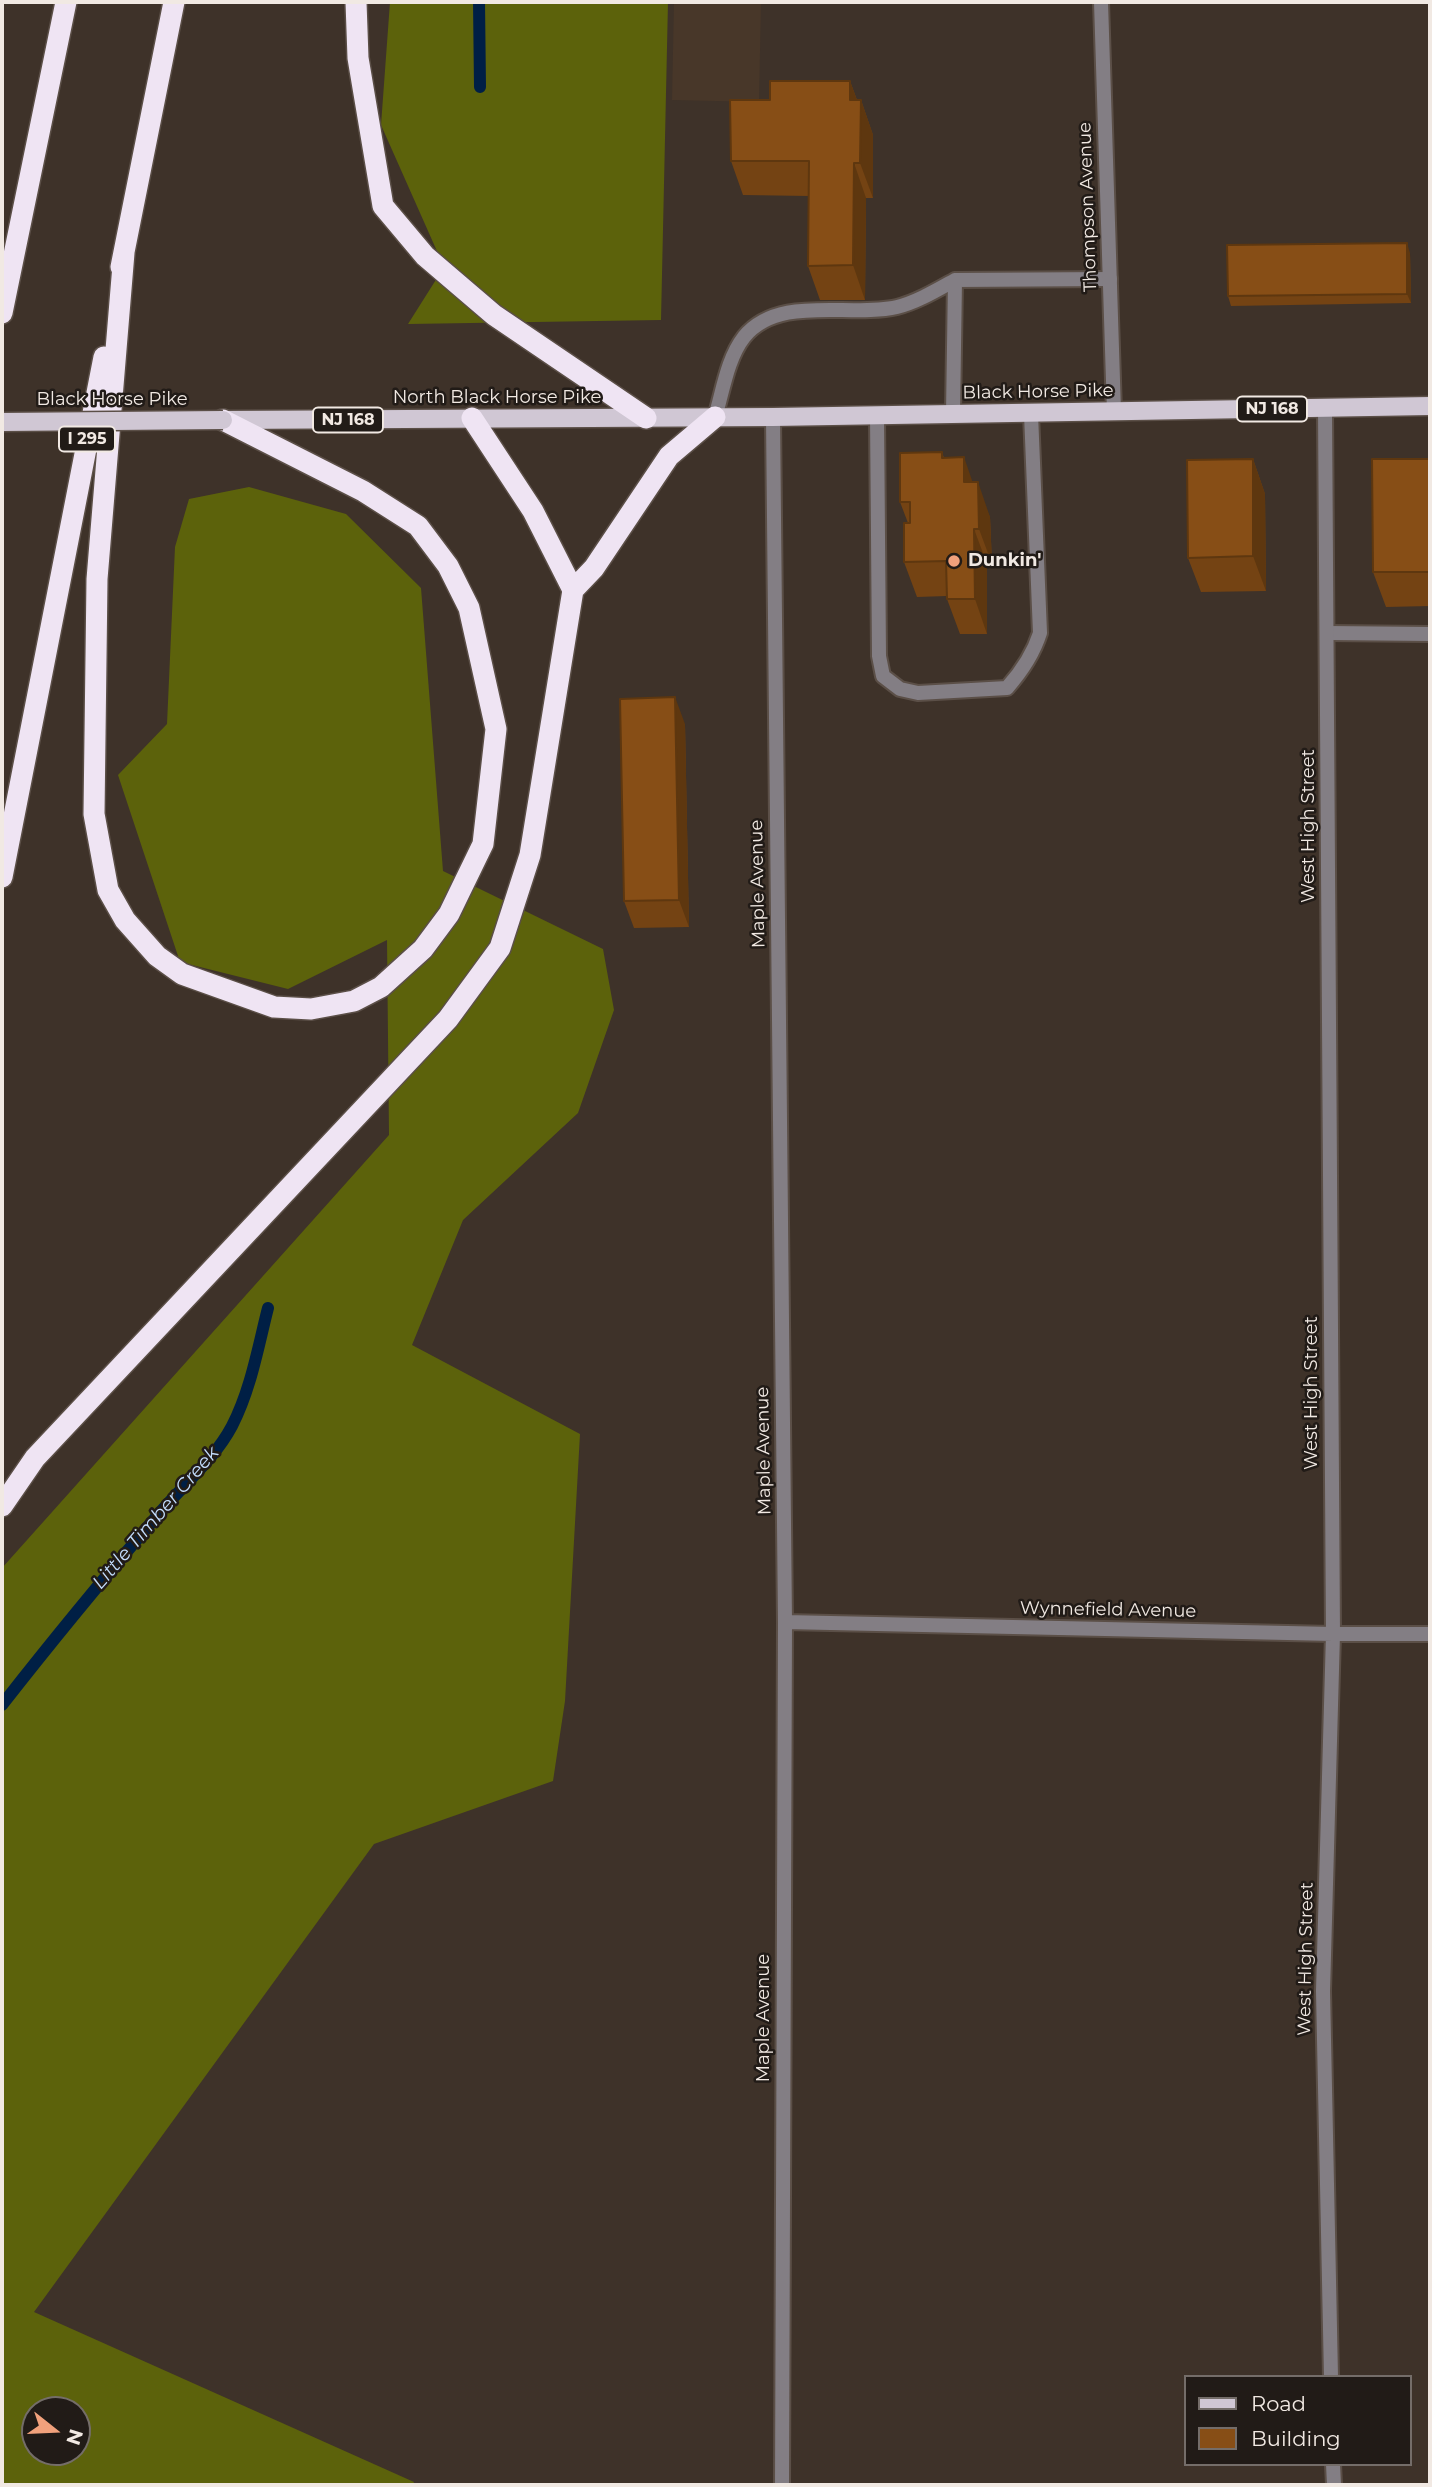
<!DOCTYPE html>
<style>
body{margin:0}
#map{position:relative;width:1432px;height:2487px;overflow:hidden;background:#3e3229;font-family:Montserrat,sans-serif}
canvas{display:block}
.frame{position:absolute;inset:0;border:4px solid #f1e9e3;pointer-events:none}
.legend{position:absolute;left:1184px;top:2375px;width:228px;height:91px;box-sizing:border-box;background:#211b17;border:2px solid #746d69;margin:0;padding:9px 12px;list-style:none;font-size:21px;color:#f1e9e3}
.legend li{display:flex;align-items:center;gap:14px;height:35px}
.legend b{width:35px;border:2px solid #746d69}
.north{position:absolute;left:21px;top:2396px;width:70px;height:70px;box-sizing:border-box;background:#211b17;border:2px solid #746d69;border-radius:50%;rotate:108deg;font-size:19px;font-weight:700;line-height:28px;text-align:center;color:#f1e9e3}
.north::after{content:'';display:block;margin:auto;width:24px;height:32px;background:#f1a17c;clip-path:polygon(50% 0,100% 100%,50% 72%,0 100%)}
</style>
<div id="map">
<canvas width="1432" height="2487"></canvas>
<div class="frame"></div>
<ul class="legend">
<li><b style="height:9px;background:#d0c7d4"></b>Road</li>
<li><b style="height:19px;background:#874e16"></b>Building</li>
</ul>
<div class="north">N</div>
</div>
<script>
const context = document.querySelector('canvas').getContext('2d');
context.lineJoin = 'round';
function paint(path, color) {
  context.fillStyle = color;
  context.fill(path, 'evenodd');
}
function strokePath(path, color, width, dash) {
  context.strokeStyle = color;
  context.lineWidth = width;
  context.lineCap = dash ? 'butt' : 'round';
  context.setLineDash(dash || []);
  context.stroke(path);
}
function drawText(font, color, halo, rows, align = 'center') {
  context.font = font + ' Montserrat,sans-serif';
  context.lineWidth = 5;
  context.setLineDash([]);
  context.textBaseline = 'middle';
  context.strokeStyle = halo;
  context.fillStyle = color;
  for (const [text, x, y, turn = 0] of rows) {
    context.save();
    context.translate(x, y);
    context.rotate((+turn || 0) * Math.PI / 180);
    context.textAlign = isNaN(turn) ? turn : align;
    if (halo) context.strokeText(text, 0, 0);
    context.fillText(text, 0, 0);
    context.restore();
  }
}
const built = new Path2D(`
 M674,2H761L759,102L672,100Z`);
const forest = new Path2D(`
 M390,2H668L661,320L408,324L444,267L381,125Z
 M249,487L346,514L421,588L443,871L603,949L614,1010L578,1113L463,1220L412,1345L580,1434L565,1701L553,1781L374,1844L34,2312L414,2482L413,2485H2V1568L389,1135L387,940L288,989L180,962L118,775L167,724L175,547L189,499ZM35,2410H77V2452H35Z`);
const stream = new Path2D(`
 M479,2L480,87
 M2,1705C52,1641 104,1578 157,1516C182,1486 214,1460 232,1426C251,1389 258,1347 268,1308`);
const service = new Path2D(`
 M953,414L955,280L1110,279
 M877,415L879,656L883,676L900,689L918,693L1007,688C1022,671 1033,655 1040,633L1031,414
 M715,417C723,391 727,359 744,337C779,294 849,318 897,307C917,302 937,290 955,280
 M1327,633L1430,634`);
const minor = new Path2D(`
 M1101,2L1114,412
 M1325,408L1333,1634L1323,1991L1331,2377
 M773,417L785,1622L782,2485
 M785,1622L1333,1634H1430
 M1333,2464L1334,2485`);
const primary = new Path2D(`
 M223,420L773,417L1430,406`);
const motorway = new Path2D(`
 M356,2L358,58L383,206L425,256L494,315L646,418
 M124,253L97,579L94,814L108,890L125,920L157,956L182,974L274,1007L311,1009L354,1001L381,987L423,949L449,914L483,844L496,729L469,608L448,566L418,526L363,491L223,420
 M121,267L174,2
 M2,313L66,2
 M472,418L533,511L573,590
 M2,877L104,357
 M2,1506L35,1458L448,1019L500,948L530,855L573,590L594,568L669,456L715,417`);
const primaryBridge = new Path2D(`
 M2,422L223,420`);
const wall = new Path2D(`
 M850,81L857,100H861L873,135V198H866L865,300H820L808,266L809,196L743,195L731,161L770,100Z
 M1410,253L1411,303L1231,306L1228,296Z
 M942,452L944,458L973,482L990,517L992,564H987V634H960L947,599V596L917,597L904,562L908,523L900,502Z
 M1253,459L1265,494L1266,591L1201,592L1188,558Z
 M1430,459V606L1386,607L1373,572Z
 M685,724L689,927L634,928L624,901Z`);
const shadedWall = new Path2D(`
 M850,81L861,111V100L873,135V198L860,163L850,100Z
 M854,163L866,198L865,300L853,265Z
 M1407,243L1410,253L1411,303L1407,294Z
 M964,457L976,492L964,482Z
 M1253,459L1265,494L1266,591L1253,556Z
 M978,482L990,517L992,564L979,529Z
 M974,529L987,564V634L975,599Z
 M675,697L685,724L689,927L679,900Z`);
const building = new Path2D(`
 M770,81H850V100H861L860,163H854L853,265L808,266L809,161H731L730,100H770Z
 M1407,243V294L1228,296L1227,245Z
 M942,452V458L964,457V482H978L979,529H974L975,599H947L946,561L904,562V523H910V502H900V453Z
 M1253,459V556L1188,558L1187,460Z
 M1372,459H1430V572H1373Z
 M675,697L679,900L624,901L620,699Z`);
const markers = [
 [954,561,7,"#f1a17c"]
];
const shields = [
 [1272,409,70],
 [348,420,70],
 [87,439,56]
];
const shieldNames = [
 ["NJ 168",1272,409],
 ["NJ 168",348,420],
 ["I 295",87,439]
];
const streetNames = [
 ["Thompson Avenue",1088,207,-92],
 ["Black Horse Pike",1038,392,-1],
 ["North Black Horse Pike",497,398],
 ["Black Horse Pike",112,400],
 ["West High Street",1309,826,-90],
 ["Maple Avenue",758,884,-91],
 ["West High Street",1312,1393,-90],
 ["Maple Avenue",764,1451,-91],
 ["Wynnefield Avenue",1108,1610,1],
 ["West High Street",1306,1959,-89],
 ["Maple Avenue",764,2018,-90]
];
const poiNames = [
 ["Dunkin'",968,561]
];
const waterNames = [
 ["Little Timber Creek",156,1518,-49]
];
paint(built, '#483729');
paint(forest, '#5c620b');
strokePath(stream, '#001f45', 12);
strokePath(service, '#5b4f47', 18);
strokePath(minor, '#5b4f47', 18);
strokePath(primary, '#5b4f47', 21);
strokePath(motorway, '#5b4f47', 24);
strokePath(service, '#837e84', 14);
strokePath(minor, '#837e84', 14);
strokePath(primary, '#d0c7d4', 18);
strokePath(motorway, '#efe4f3', 21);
strokePath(primaryBridge, '#5b4f47', 21, []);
strokePath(primaryBridge, '#d0c7d4', 18);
paint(wall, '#744313');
paint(shadedWall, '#5e370f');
paint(building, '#874e16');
strokePath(building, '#5e370f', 2);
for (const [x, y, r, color] of markers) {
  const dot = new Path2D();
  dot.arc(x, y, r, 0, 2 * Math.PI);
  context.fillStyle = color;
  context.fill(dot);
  strokePath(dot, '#211b17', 2.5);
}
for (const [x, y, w] of shields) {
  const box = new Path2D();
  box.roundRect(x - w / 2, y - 12.5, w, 25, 5);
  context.fillStyle = '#211b17';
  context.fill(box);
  strokePath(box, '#f1e9e3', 2);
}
drawText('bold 16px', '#f1e9e3', null, shieldNames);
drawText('18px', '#f1e9e3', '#211b17', streetNames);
drawText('bold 18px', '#f1e9e3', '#211b17', poiNames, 'left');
drawText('italic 19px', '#c2dcfc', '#211b17', waterNames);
</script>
